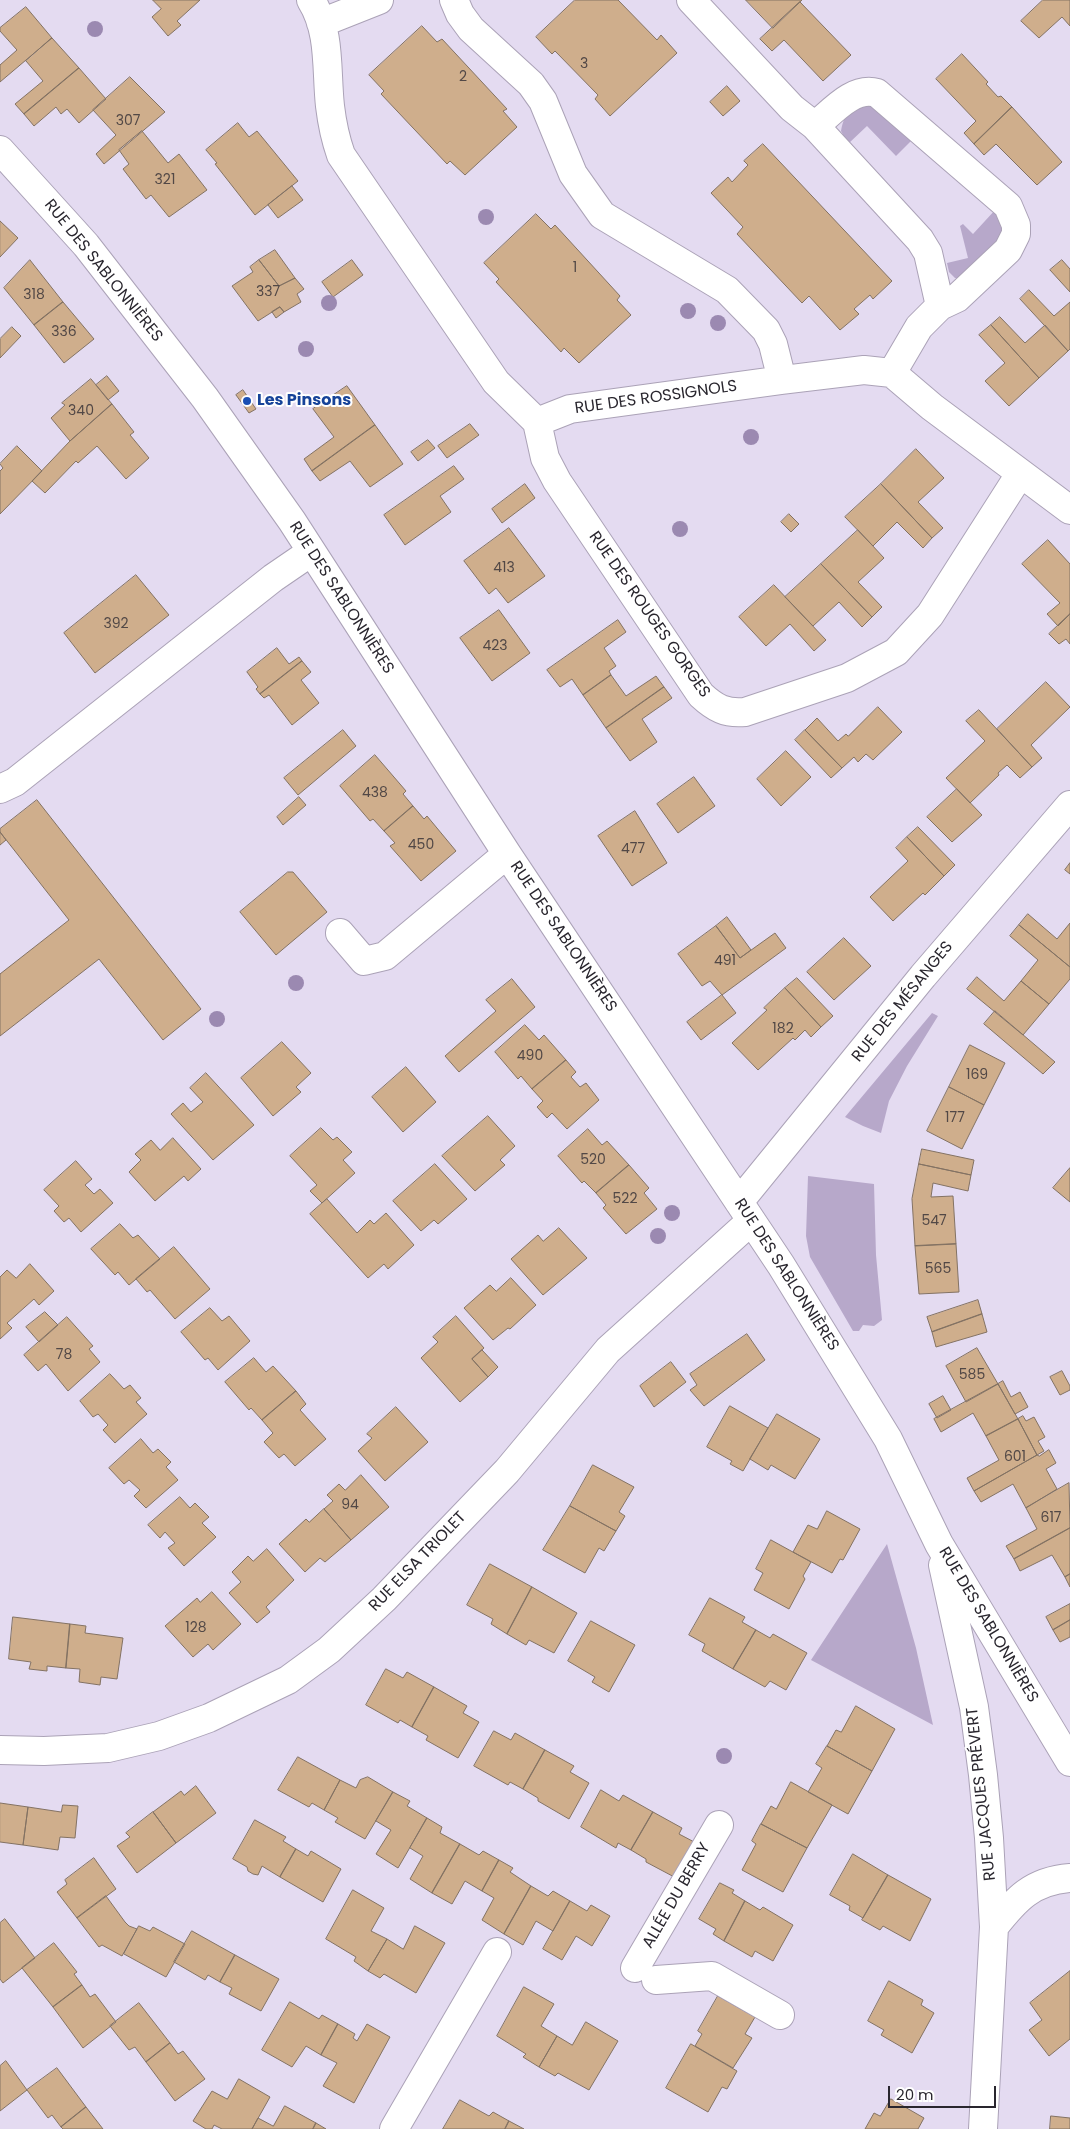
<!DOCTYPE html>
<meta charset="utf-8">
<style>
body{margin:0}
#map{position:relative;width:1070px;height:2129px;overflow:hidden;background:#e4dbf1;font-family:Poppins,sans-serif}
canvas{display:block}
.scale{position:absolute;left:888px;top:2086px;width:108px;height:22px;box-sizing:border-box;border:2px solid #29262e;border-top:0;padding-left:6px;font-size:15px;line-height:18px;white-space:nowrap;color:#29262e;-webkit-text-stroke:4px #fff;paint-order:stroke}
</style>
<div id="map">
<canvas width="1070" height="2129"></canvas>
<div class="scale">20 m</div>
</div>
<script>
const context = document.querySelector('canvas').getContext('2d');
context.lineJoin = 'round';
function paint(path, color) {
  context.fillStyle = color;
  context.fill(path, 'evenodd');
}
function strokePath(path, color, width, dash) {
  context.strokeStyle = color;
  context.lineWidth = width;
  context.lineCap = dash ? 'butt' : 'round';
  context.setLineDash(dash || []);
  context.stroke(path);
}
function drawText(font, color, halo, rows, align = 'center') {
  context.font = font + ' Poppins,sans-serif';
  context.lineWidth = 4;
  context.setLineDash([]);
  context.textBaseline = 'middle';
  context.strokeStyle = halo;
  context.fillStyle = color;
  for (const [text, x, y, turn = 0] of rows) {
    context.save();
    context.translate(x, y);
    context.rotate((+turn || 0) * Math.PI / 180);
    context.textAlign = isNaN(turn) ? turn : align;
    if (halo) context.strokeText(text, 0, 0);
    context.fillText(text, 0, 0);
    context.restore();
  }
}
const green = new Path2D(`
 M870,103L915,137L896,156L867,126L848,144L841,131C845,110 851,109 870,103Z
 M996,209L1003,216L1005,237L964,278H955L949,272L947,263L968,258L960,226L963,224L973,234Z
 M932,1013L938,1016L907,1066L889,1101L881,1133L863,1126L845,1117Z
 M808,1176L874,1184L876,1255L882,1320L874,1326L863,1325L859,1331H853L810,1257L806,1236Z
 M887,1544L916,1648L933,1725L811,1660Z`);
const building = new Path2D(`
 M153,0H200L177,21L181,25L168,36L152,17L161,9Z
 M575,0H618L657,40L661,35L677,53L610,116L595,99L598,95L555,51L552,54L536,37Z
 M746,0H802L773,28Z
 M1043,0H1070V26L1062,17L1039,38L1021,21Z
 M800,2L851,55L823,81L784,40L772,51L760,39Z
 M26,7L52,38L0,82V65L17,50L0,31V28Z
 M422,26L437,42L442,39L507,109L503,111L517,127L465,175L450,161L447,164L381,94L384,91L369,75Z
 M52,38L79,68L24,114L15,104L43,81L26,61Z
 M962,54L988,82L986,84L998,97L1001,96L1012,107L974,144L964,133L976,121L936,79Z
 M79,68L106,99L79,123L67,109L61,114L56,107L34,126L24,114Z
 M130,77L165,112L104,164L96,154L116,135L93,110Z
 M727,86L740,101L723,116L710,102Z
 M1012,107L1062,162L1037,185L996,144L984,155L974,144Z
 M238,123L249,137L257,131L298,181L255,215L215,164L217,163L206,150Z
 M142,131L168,163L179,154L207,190L169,217L151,195L146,199L123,169L129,164L119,150Z
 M763,144L892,281L873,299L870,295L854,309L859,314L840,330L809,296L802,303L737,234L743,227L711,193L728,177L732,182L748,165L744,161Z
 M292,186L303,200L278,218L268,205Z
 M536,214L551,229L555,225L620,296L617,300L631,315L579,363L564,348L561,352L496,282L499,279L484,263Z
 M0,221L18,238L0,257Z
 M275,250L295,278L279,286L259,260Z
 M30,260L63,302L34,325L4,288Z
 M259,260L279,286L295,278L304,289L297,294L301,302L284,312L280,307L258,321L232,286L253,272L250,267Z
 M352,260L363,275L333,297L322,282Z
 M1062,260L1070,269V292L1050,270Z
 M1029,290L1054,316L1070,302V349L1068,351L1020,299Z
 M63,302L94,339L64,363L34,325Z
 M280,307L284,312L276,318L272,312Z
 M1000,317L1025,343L1045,325L1068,351L1039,378L991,325Z
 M991,325L1039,378L1009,406L985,381L1005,363L979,335Z
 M12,327L21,336L0,358V339Z
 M107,376L119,391L108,400L96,385Z
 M91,379L112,404L70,441L51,418L65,405L62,403Z
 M347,386L375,425L312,471L304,459L334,437L313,409Z
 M243,390L256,409L249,413L236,395Z
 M112,404L134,432L130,435L149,458L126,479L97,446L78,463L76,461L45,493L32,481L70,441Z
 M470,424L479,435L447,458L438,446Z
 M375,425L403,464L370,487L350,461L320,481L312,471Z
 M428,440L435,448L418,461L411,452Z
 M17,446L42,471L0,514V471L3,468L0,464Z
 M916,449L944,478L918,502L943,528L932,538L881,484Z
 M454,466L464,479L440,496L451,512L405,545L384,515Z
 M525,484L535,498L502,523L492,509Z
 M881,484L932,538L923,548L897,522L873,546L845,517Z
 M789,514L799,524L791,532L781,522Z
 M509,528L545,576L508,603L496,588L489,594L464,561Z
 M858,530L884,558L858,582L882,607L872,617L821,564Z
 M1048,540L1070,564V614L1058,626L1047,614L1060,603L1022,564Z
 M821,564L872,617L862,627L839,602L813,626L785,597Z
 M136,575L169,615L95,673L64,633Z
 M774,585L826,640L814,651L790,624L766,646L739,617Z
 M499,610L530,653L492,681L460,638Z
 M1070,614V644L1066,639L1059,644L1049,634Z
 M618,620L626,632L604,648L616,666L609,671L611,675L583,695L572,679L560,687L547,670Z
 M277,648L289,664L299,657L302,661L260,694L256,689L258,687L247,672Z
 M302,661L311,672L301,680L319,703L292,725L269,695L264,698L260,694Z
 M611,675L626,696L656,676L664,687L606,728L583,695Z
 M1046,682L1070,707L1031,745L1042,758L1032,767L997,729Z
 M664,687L672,698L642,719L657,742L630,761L606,728Z
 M878,707L902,732L873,760L866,754L858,762L854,757L842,768L805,730L817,718L838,741L846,734L848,736Z
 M979,710L1032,767L1020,778L1007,765L998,773L999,775L970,803L946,778L985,741L966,721Z
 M343,730L356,746L298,795L284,778Z
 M805,730L842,768L831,778L795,740Z
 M786,751L811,777L781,806L757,779Z
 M375,755L406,791L403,794L413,806L384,831L373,819L370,821L340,786Z
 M694,777L715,806L678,833L657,804Z
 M957,789L982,815L952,842L927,817Z
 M299,797L306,805L283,825L277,817Z
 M37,800L201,1009L163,1040L99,959L0,1036V974L69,920L0,832V829Z
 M413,806L424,819L427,816L456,851L421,881L390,846L395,843L384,831Z
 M635,811L667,863L632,886L598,836Z
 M918,827L955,865L944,876L907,837Z
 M0,832L6,840L0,845Z
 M907,837L944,876L925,895L923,893L893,921L870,897L908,861L896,848Z
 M1070,863V874L1065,870Z
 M288,872H293L327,912L276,955L240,912Z
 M1028,914L1057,939L1070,923V967L1019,925Z
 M727,917L751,950L740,958L716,926Z
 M1019,925L1070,967V979L1049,1004L1021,981L1038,960L1010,936Z
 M716,926L740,958L775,933L786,948L722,995L710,981L702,986L678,954Z
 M844,938L871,966L834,1000L807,972Z
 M977,977L1004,1001L1021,981L1049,1004L1023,1035L967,989Z
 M797,978L833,1016L821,1027L785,988Z
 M512,979L535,1007L459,1072L445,1056L496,1011L486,1000Z
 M785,988L821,1027L811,1037L805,1030L795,1040L793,1038L758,1070L732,1043L767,1010L764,1008Z
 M722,995L736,1013L701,1040L687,1022Z
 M995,1011L1055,1062L1043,1074L984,1024Z
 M525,1025L539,1040L544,1035L566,1060L532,1089L521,1076L518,1079L495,1052Z
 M282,1042L311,1073L296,1087L301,1092L273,1116L241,1078Z
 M970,1045L1005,1063L984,1105L949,1087Z
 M566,1060L576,1072L571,1077L580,1087L586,1083L599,1100L567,1129L552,1113L547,1118L537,1107L543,1101L532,1089Z
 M406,1067L436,1102L403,1132L372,1097Z
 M206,1073L254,1125L213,1160L171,1114L183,1103L191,1112L203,1102L190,1088Z
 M949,1087L984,1105L962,1149L927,1131Z
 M488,1116L515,1146L500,1160L505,1165L475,1191L442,1156Z
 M321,1128L333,1140L337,1137L352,1152L343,1160L355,1173L322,1203L310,1191L317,1185L290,1156Z
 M588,1129L602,1145L607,1141L629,1165L596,1193L584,1181L582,1183L558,1156Z
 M173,1138L201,1169L188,1181L184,1176L155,1201L129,1172L141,1160L135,1154L151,1140L160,1150Z
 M922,1149L974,1160L971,1175L919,1164Z
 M76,1161L92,1179L85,1185L94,1194L100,1189L113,1203L81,1232L69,1218L64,1222L54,1211L59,1206L44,1190Z
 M435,1164L467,1199L438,1224L434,1220L421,1231L393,1201Z
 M919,1164L971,1175L968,1191L933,1183L931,1197L953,1196L956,1244L915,1246L912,1199Z
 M629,1165L649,1188L644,1193L657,1209L626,1234L603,1208L606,1205L596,1193Z
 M1070,1168V1202L1053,1188Z
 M327,1199L357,1233L370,1220L374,1224L386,1213L414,1245L388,1269L384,1264L368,1278L310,1214Z
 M120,1224L133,1238L138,1235L160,1259L129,1285L118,1272L115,1275L91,1249Z
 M559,1228L587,1258L543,1295L511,1259L538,1235L543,1241Z
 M956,1244L959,1292L919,1294L915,1246Z
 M174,1247L210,1289L175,1319L150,1290L147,1292L136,1279Z
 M30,1264L54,1291L39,1305L34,1299L7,1323L12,1328L0,1339V1277L7,1270L16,1278Z
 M511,1278L536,1305L510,1329L508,1328L493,1340L464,1308L490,1285L496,1291Z
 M978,1300L982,1314L932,1332L927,1317Z
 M210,1308L222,1321L229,1316L250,1341L218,1370L208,1358L205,1360L181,1332Z
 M45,1312L58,1325L39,1342L26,1327Z
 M982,1314L987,1332L936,1347L932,1332Z
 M456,1316L484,1348L472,1359L488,1377L460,1402L421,1358L438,1342L433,1337Z
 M67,1317L93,1346L89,1349L100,1362L68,1391L46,1364L38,1371L24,1355Z
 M747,1334L765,1360L704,1406L690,1390L697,1385L690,1374Z
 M977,1348L998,1384L966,1402L946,1366Z
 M482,1350L498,1367L488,1377L472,1359Z
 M254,1358L266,1372L273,1366L296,1391L262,1420L251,1408L249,1410L225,1382Z
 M671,1362L686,1382L654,1407L640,1386Z
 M1062,1371L1070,1386V1390L1060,1395L1050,1377Z
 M110,1374L124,1389L130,1385L141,1398L136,1402L147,1414L115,1443L103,1430L108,1425L98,1414L93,1417L80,1401Z
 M1003,1381L1011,1397L1020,1392L1028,1407L1015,1414L998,1384Z
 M998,1384L1018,1419L986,1436L973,1413L941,1432L934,1419Z
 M296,1391L306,1404L300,1410L326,1439L295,1466L284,1454L279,1458L264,1442L273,1433L262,1420Z
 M943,1396L951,1410L937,1418L929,1404Z
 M730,1406L768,1428L743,1471L730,1464L732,1461L707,1447Z
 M396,1407L428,1442L385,1481L358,1451L372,1438L367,1434Z
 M777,1414L820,1439L795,1479L771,1465L768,1470L750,1459Z
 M1023,1416L1026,1421L1034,1417L1045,1437L1038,1441L1044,1451L1037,1455L1018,1419Z
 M1018,1419L1037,1455L974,1491L967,1478L999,1460L986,1436Z
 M141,1439L153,1453L158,1449L171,1462L166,1467L178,1480L146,1508L134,1496L140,1490L129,1480L124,1484L109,1468Z
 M1049,1450L1056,1463L1046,1469L1057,1489L1026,1508L1013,1484L981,1502L974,1491L1037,1455L1039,1456Z
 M593,1465L634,1487L619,1512L625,1516L616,1531L570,1506Z
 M361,1475L389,1507L351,1540L324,1509L333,1501L327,1495L339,1484L345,1490Z
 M1069,1483L1070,1528L1014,1559L1006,1546L1037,1529L1026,1508Z
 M180,1497L190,1508L195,1503L209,1517L202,1523L216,1537L184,1566L168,1548L175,1543L165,1532L160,1538L148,1525Z
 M570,1506L616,1531L604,1551L599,1548L585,1573L543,1550Z
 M324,1509L351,1540L325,1562L320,1558L305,1572L279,1544L306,1519L309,1522Z
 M827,1511L860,1529L843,1560L840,1559L832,1573L793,1552L808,1525L817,1529Z
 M1070,1528V1574L1065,1577L1052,1555L1020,1571L1014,1559Z
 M771,1540L811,1562L803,1576L805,1579L789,1609L754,1590L763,1573L756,1569Z
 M267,1549L294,1580L266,1607L270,1612L257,1623L229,1593L241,1582L232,1572L248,1556L253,1561Z
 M490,1564L532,1587L507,1634L491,1624L493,1619L467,1605Z
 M1070,1574V1587L1065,1577Z
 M532,1587L577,1613L554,1653L529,1640L526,1645L507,1634Z
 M212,1592L241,1624L213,1650L208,1644L193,1657L165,1626L197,1598L200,1602Z
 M710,1598L745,1617L742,1622L756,1630L733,1669L702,1651L705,1644L689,1635Z
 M1070,1604V1620L1053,1630L1046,1617Z
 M13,1617L70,1624L66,1668L47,1666V1671L29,1669L31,1662L9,1659Z
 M1070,1620V1637L1060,1642L1053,1630Z
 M591,1621L635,1645L609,1692L592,1682L595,1677L568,1661Z
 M70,1624L86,1626L85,1633L123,1638L117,1679L101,1677L100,1685L79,1682L80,1669L66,1668Z
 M756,1630L770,1638L773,1634L807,1653L786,1690L770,1681L765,1687L733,1669Z
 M386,1669L403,1678L407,1672L434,1687L412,1727L400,1720L398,1723L366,1705Z
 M434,1687L467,1706L463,1713L479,1722L458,1758L426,1740L428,1736L412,1727Z
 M856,1706L895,1729L872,1771L827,1746L836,1730L841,1732Z
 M494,1731L511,1740L515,1733L545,1750L523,1789L510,1782L508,1785L474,1766Z
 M827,1746L872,1771L848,1814L808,1792L822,1768L816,1764Z
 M545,1750L574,1766L570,1772L589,1783L569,1819L538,1801V1798L523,1789Z
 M298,1757L340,1780L324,1810L312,1803L309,1807L278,1790Z
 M368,1777L393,1792L365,1839L335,1822L338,1818L324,1810L340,1780L356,1788L360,1780Z
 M791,1782L832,1805L807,1848L761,1824L771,1806L776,1809Z
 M196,1786L216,1813L176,1843L153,1812L181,1791L184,1795Z
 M601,1790L619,1801L623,1795L653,1812L631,1850L618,1843L616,1848L581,1827Z
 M393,1792L410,1801L407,1806L427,1818L398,1868L376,1854L391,1830L376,1821Z
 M0,1803L28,1807L23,1845L0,1842Z
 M63,1805L78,1806L75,1838L60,1837L58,1850L23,1845L28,1807L61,1812Z
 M153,1812L176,1843L137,1873L117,1846L130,1837L126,1833Z
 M653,1812L682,1828L679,1834L698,1844L678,1879L646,1862V1859L631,1850Z
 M427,1818L442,1827L440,1833L460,1844L432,1893L410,1879L423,1856L410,1848Z
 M255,1820L286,1837L283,1841L296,1849L280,1877L262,1866L258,1875L253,1874L248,1871L247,1867L233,1859Z
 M761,1824L807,1848L783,1892L742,1870L756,1844L752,1841Z
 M460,1844L479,1855L483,1851L499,1860L482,1891L465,1881L452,1904L432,1893Z
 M296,1849L308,1856L311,1851L341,1869L323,1902L280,1877Z
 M853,1854L888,1875L863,1918L849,1910L850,1906L830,1895Z
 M94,1858L116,1889L77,1918L57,1892L67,1884L65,1880Z
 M499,1860L513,1868L510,1872L531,1886L504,1934L482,1920L494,1898L482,1891Z
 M888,1875L931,1899L910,1941L883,1926L880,1930L862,1920Z
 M720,1883L734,1890L732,1893L745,1901L724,1941L713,1934L716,1929L699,1919Z
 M531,1886L548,1896L553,1891L570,1901L553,1931L536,1921L523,1945L504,1934Z
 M353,1890L384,1908L371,1931L387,1939L368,1971L354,1961L356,1957L326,1939Z
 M106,1896L125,1922L129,1926L137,1929L122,1956L102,1945L99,1947L77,1918Z
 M570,1901L587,1911L591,1905L610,1916L592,1946L576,1936L562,1960L543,1949Z
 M745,1901L760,1910L763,1907L793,1925L773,1961L755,1951L752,1957L724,1941Z
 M5,1919L35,1958L3,1983L0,1979V1923Z
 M139,1926L150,1931L153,1927L185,1944L166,1977L124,1954Z
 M415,1926L445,1943L416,1993L384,1974L380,1978L368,1971L387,1939L403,1949Z
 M192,1931L235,1955L220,1982L208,1975L205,1980L174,1962Z
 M54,1943L77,1972L74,1974L82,1985L53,2007L22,1968Z
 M235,1955L279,1979L261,2011L229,1994L232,1988L220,1982Z
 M1070,1971V2039L1049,2056L1029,2030L1042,2020L1030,2003Z
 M889,1981L923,2000L921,2005L934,2013L912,2053L881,2035L884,2030L868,2021Z
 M82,1985L90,1997L95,1994L116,2022L83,2048L53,2007Z
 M524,1987L554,2004L541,2026L557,2036L539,2067L523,2057L526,2054L497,2036Z
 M718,1996L755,2017L745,2034L752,2038L733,2068L695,2046L702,2034L698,2031Z
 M290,2002L319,2019L322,2015L338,2024L321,2055L306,2046L292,2067L262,2050Z
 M139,2003L170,2043L146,2062L135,2047L129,2050L110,2026Z
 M586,2022L618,2041L589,2090L558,2073L555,2076L539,2067L557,2036L572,2045Z
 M338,2024L355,2034L353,2038L357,2041L367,2024L390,2037L354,2103L323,2086L337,2063L321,2055Z
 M170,2043L178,2054L183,2051L205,2079L175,2101L146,2062Z
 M691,2044L737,2071L727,2089L722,2087L708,2112L666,2088Z
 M6,2061L27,2090L0,2111V2066Z
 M57,2068L86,2107L61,2127L52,2115L48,2118L27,2090Z
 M239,2079L270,2097L252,2129H222L214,2125L212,2129H206L193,2121L212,2091L227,2099Z
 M891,2099L924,2118L918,2129H865L874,2113L880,2116Z
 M460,2100L489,2116L493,2112L509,2121L505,2129H443Z
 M285,2106L316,2123L313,2129H252L258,2118L273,2126Z
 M86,2107L103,2129H63L61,2127Z
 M1051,2116L1070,2118V2129H1050Z
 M509,2121L524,2129H505Z
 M316,2123L326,2129H313Z`);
const minor = new Path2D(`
 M311,0C331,32 326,70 330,106C332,123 335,138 341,155L496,382L537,422L570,409L782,380L864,370L892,373L932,407L1070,510
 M454,0L460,14L471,29L531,84L543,101L573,174L602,215L727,290L766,330L773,344L782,380
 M691,0L792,108L815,126L920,240L928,253L940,306L919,327L892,373
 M321,23L379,0
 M815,126C832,112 853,86 877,93L1008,206L1016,225V234L1008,250L957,298L940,306
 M0,150L86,245L205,398L292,521L507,854L781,1265L888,1439L939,1544L1070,1762
 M537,422L545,458L557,481L701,695C715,708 726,714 745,712L847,678L896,652L930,615L1020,474
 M0,789L15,782L273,578L311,552
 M340,933L364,961L385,956L507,854
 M739,1202L923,976L1070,805
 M943,1565L974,1707L983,1775L989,1838L994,1927L983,2129
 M0,1750L44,1751L108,1748L159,1736L209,1718L288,1680L329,1650L384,1599L507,1471L608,1350L751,1221
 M994,1927C1016,1899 1032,1881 1070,1878
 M635,1968L719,1825
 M656,1980L712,1976L780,2015
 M394,2129L497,1952`);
const trees = [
 [95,29],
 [486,217],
 [329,303],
 [688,311],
 [718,323],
 [306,349],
 [751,437],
 [680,529],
 [296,983],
 [217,1019],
 [672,1213],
 [658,1236],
 [724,1756]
];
const markers = [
 [247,401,5,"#1a4fb4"]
];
const numberNames = [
 ["3",584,64],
 ["2",463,77],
 ["307",128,121],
 ["321",165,180],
 ["1",575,268],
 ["337",268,292],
 ["318",34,295],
 ["336",64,332],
 ["340",81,411],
 ["413",504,568],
 ["392",116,624],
 ["423",495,646],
 ["438",375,793],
 ["450",421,845],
 ["477",633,849],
 ["491",725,961],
 ["182",783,1029],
 ["490",530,1056],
 ["169",977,1075],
 ["177",955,1118],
 ["520",593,1160],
 ["522",625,1199],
 ["547",934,1221],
 ["565",938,1269],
 ["78",64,1355],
 ["585",972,1375],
 ["601",1015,1457],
 ["94",350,1505],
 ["617",1051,1518],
 ["128",196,1628]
];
const streetNames = [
 ["RUE DES SABLONNIÈRES",103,271,51],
 ["RUE DES ROSSIGNOLS",656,398,-8],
 ["RUE DES SABLONNIÈRES",341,598,57],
 ["RUE DES ROUGES GORGES",649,615,55],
 ["RUE DES SABLONNIÈRES",563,937,56],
 ["RUE DES MÉSANGES",903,1002,-51],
 ["RUE DES SABLONNIÈRES",786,1275,57],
 ["RUE ELSA TRIOLET",418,1562,-46],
 ["RUE DES SABLONNIÈRES",988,1625,59],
 ["RUE JACQUES PRÉVERT",982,1794,-96],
 ["ALLÉE DU BERRY",677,1896,-60]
];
const transitNames = [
 ["Les Pinsons",257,401]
];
paint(green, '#b7a8ca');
paint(building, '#cfae8c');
strokePath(building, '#837263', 1);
strokePath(minor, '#aba2b7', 30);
strokePath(minor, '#fff', 28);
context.fillStyle = '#9b89b1';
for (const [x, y] of trees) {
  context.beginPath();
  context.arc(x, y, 8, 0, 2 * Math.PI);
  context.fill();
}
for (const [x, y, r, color] of markers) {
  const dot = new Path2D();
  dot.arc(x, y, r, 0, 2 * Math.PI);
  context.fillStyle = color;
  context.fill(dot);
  strokePath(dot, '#fff', 2);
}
drawText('14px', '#524846', null, numberNames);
drawText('16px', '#29262e', '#fff', streetNames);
drawText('bold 16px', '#164399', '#fff', transitNames, 'left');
</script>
